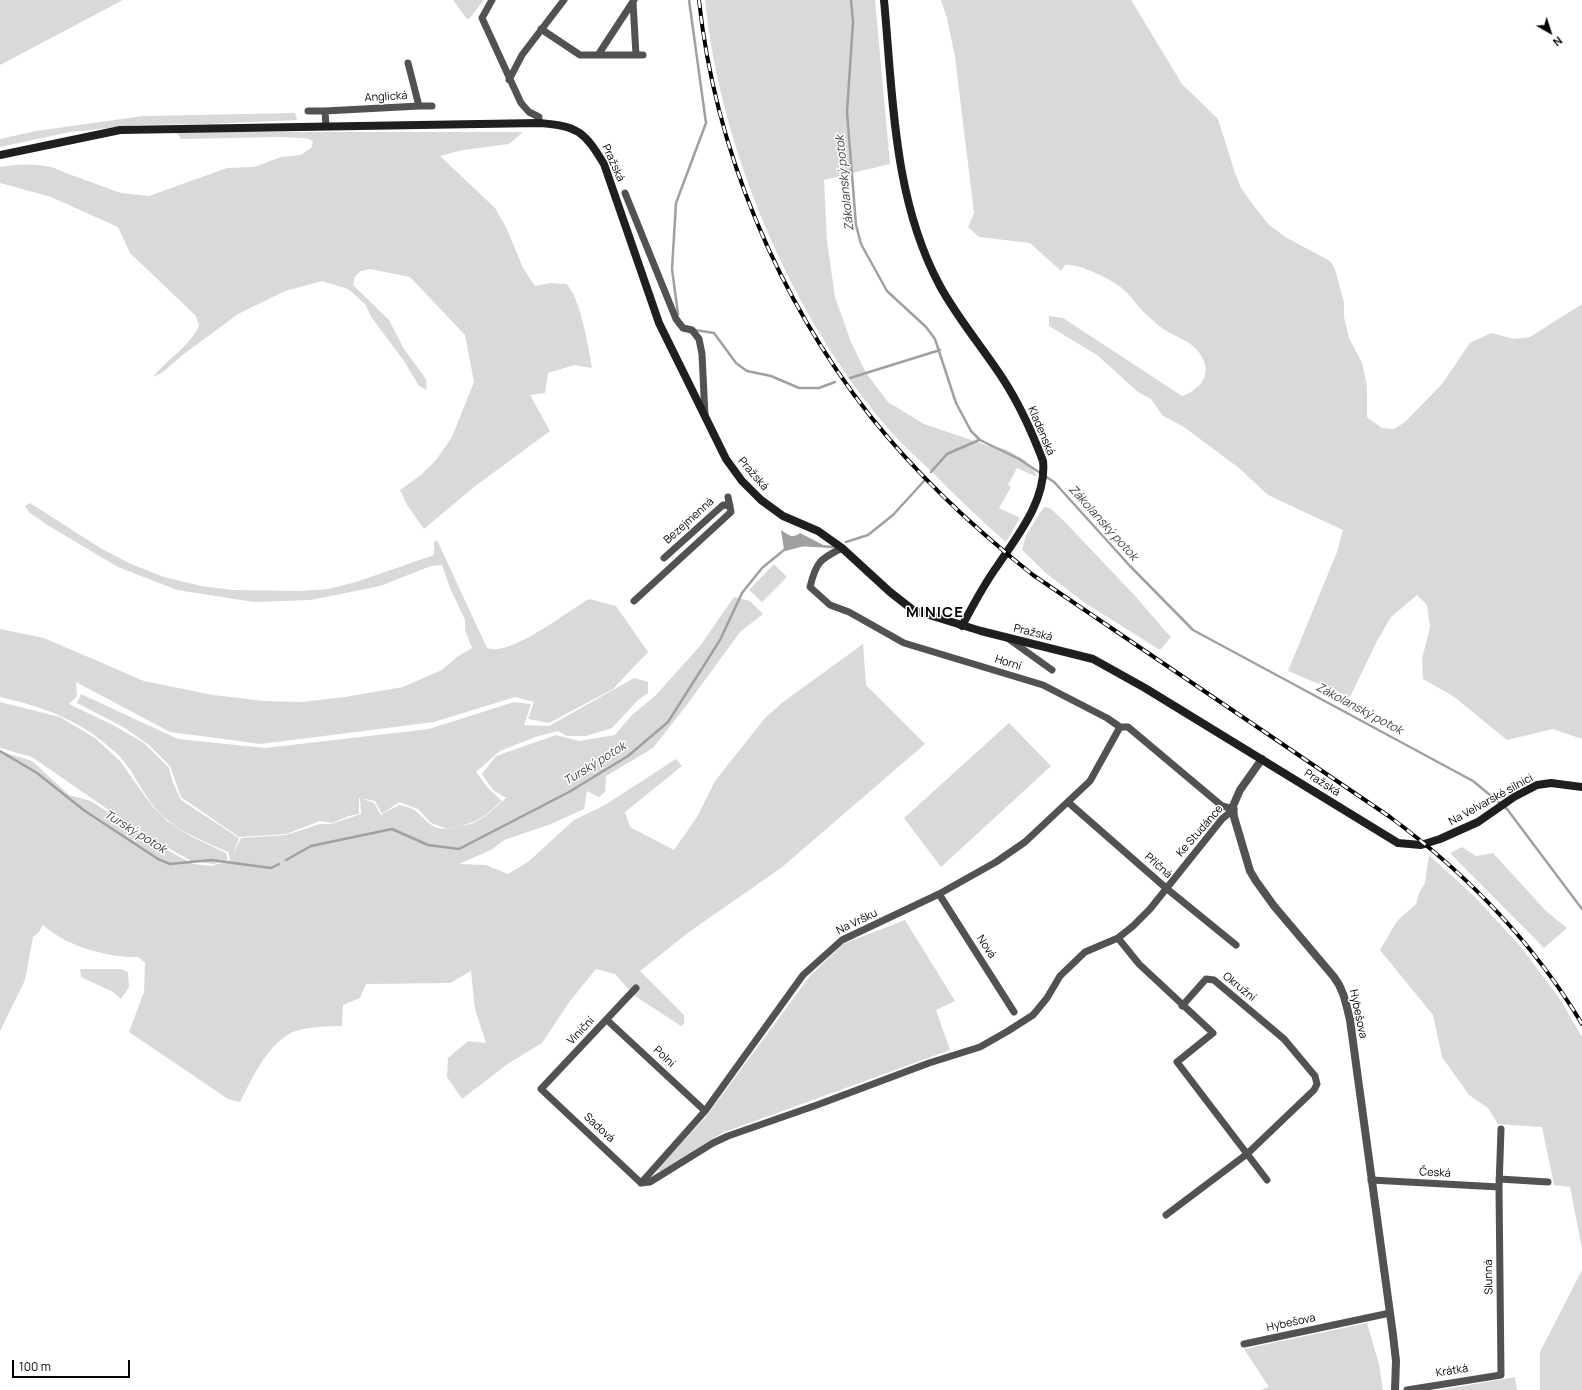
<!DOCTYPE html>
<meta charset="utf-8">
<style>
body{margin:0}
#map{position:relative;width:1582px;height:1390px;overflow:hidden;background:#fff;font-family:Manrope,sans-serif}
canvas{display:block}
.north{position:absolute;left:1530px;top:12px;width:40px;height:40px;-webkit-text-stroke:3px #fff;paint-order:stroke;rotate:141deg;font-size:11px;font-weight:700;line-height:16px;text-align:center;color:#000}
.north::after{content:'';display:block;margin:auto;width:14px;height:18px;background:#000;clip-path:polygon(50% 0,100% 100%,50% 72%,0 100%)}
.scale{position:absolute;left:12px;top:1360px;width:118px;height:18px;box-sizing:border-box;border:2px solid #000;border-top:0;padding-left:5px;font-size:12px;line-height:14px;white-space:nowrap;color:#000;-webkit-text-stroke:3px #fff;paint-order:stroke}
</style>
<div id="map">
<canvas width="1582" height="1390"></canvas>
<div class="north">N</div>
<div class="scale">100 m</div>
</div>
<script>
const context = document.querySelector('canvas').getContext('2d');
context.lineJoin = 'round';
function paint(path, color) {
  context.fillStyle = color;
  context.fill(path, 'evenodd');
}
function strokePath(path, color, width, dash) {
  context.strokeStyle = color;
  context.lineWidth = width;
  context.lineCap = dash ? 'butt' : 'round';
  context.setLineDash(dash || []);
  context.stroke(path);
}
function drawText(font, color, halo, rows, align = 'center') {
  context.font = font + ' Manrope,sans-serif';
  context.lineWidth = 3;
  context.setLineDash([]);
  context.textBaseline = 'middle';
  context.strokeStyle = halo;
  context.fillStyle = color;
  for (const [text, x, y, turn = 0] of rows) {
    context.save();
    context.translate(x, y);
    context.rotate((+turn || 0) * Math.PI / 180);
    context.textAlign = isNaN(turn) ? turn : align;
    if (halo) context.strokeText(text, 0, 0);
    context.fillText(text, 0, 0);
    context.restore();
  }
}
const green = new Path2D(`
 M0,0H123L0,65Z
 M453,0H484L469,19H467Z
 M705,0H875L890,164L824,180L827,241L835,297L851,342L866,373L888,402L924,424L986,445L1005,449L1025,460L1037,475L1035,476L1017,468L1008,485L1011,487L999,508L1020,518L1006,542C980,520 956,496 932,472C919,460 905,447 893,434C793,321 720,150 705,0Z
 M941,0H1131L1182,84L1218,119L1235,173L1241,188L1251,202L1269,225L1287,238L1330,261L1335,269L1344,303V317L1349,338L1362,363L1367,386V417L1382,428L1394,429L1405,422L1442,384L1470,343L1491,333L1514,339L1530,337L1582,304V739L1553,729L1507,740L1453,696L1423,679L1422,659L1430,627L1427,605L1417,595L1391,617L1377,641L1350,697L1288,671L1337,552L1343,530L1268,495L1239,468L1184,427L1163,416L1151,399L1138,392L1097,355L1049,326V316L1063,318L1182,396C1203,388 1214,372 1198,351C1190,341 1176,337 1165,330C1160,327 1155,322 1150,318C1140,310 1133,298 1123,289C1113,280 1078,263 1065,265L1061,271L1030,243L979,237L968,227L974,213L955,57L947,18Z
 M295,113L297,120L208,124L138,125L70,132L0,147V139L36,131L143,116Z
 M176,132H523L509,144L463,150L440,156L495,208L506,227L523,268L535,286L551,283L566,284C580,295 589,350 592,368L574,365L548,373L545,393L530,395L550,431L474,487L424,529L407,505L400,490L421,475L436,460L452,437L474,382L465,335L410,277L370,269L361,271L355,276L353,285L389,320L404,349L426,379L427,390L419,386L404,361L372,318L365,304L348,289L322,281L285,291L238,314L184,354L163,372L153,377C167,359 189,347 199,326L196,316L130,253L118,227L51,197L0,183V167C17,163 49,163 63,172L121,193L149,196L227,168L254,167L281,157L301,155L311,148L313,142L309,139L302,138L280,137L181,139Z
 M30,503L102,549L131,564L164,577L201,586L233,590L302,591L328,589L356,582L434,555V542L437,540L487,648C511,657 567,611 589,599L616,606L648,652L613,689L549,723L528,719L534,702L515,697L434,722L261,744L170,732L76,682L77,696L69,704L113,725L144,743L169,768L173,783L181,800L239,838L233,854L241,838L286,835L320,824H331L361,814L360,798L374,803L381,815L399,805C418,809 417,813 430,824C439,831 449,829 459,826C463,825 468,825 471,824C484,819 496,807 506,798L493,790L482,774L496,756L556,735L579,741L615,735L632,715L656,695L700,646L734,597L750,601L763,614L740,632L686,706L653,748L606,776L605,792L599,797L587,791L584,809L551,824L504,840L491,850L459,864L486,865L508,874L528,862L574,820L605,805L676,759L682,766L625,812L630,827L674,850L697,817L715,781L765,718L783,702L863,644L866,685L925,744L781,868L689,932L640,971L684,1015V1024L681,1026L635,996L615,974L596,969L570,1001L542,1043L509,1063L462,1099L447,1077L448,1058L468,1041L486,1043L475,1009L471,971L450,983L366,984L360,998L343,1005L342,1026C328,1026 303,1027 291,1033C266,1046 252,1079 240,1102L228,1099L129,1032L144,992L145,963L138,957C134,956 130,958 126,957C98,954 65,945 43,925L39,932L33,937L25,980L0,1031V751L32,761L69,795L91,801L156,844L193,864L211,866L229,861L230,859L228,852C201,840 169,828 151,803C139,786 130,765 114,751C80,720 44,707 0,697V629L44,638L144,681L213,695L264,701L301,702L345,697L403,687L442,670L457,657L472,648L465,630V620L450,588L442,565L431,566L380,586L311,600L254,602L177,590L118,567L49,526L30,513L25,506Z
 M1044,507L1050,508L1065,522L1136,597L1167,633L1171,637L1160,650L1085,603L1047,574L1022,550L1026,535Z
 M774,564L787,577L762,602L749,590Z
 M634,678L648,682V693L638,700L612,728L586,736H567L558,731L535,737L500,751L476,772L488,788L502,801C493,808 482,820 470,823C462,826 455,826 448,829L431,823L418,809L399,802L382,814L375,801L359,798V814L349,816L332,823L320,821L286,834L239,837L181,797L170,766L149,745L125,728L77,703L81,694L178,739L265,748L429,729L514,702L531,704L524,725L549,726Z
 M0,702L60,717L95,738L120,761L152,806L167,821L192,837L226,853L228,860L214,864L191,861L139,831L32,757L0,748Z
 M1009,723L1051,766L941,867L904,818Z
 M1462,847L1476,856L1493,853L1546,911L1567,928L1544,948L1450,853Z
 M1429,855L1476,898L1520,946L1560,999L1582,1037V1249L1570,1187L1554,1185L1542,1127L1498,1124L1488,1108L1469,1095L1442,1057L1433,1015L1380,950L1397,921L1416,904L1419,893L1425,883Z
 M905,920L955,1001L936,1010L950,1050L722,1133L661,1171L656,1170L705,1118L810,976L843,944Z
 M80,969H121L128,972L129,987L121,999L113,992L81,977Z
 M1582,1270V1390H1540V1352Z
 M1367,1323L1379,1364L1383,1390H1260L1269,1387L1244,1349Z
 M1515,1377L1517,1390H1440Z`);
const water = new Path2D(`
 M781,530C789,535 792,539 800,533L827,547L803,545L784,550Z`);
const stream = new Path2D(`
 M851,0L853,22L847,112L856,225L861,244L887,291L926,327L935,339L956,403L971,431L980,440L1019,459L1054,482L1130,566L1193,630L1473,781L1507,809L1582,909
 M678,314L672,269L676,203L706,123L689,0
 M695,330L714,333L736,363L747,371L771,376L799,388H819L835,382
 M850,378L940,350
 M931,472L947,454L979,440
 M846,542L868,535L893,515L924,481
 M0,751L37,773L85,811L158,859L170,864L211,860L271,868L279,864
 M286,860L311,846L392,829L428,845L459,849L569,792L628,756L668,722L720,640L742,593L762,568L784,550L803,545L833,547`);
const minor = new Path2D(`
 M492,0L482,18L521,103L529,112L539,117V123
 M633,2L636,55
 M541,29L580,55H598L634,0
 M598,55H643
 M509,80L522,55L564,0
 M419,106H432
 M308,111H325
 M326,126L325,111L419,106L408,63
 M625,193L676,319L683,328L692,330L699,339L702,354L705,416
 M842,548C820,559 816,562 810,587L830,605L849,612L904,643L1043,685L1107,718L1120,727H1128L1222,806L1234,809
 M664,558L723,505L730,506
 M634,601L731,512L728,497
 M1006,637L1052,670
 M1069,803L1166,888L1236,945
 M939,894L1014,1012
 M1118,938L1139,964L1213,1033L1177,1062L1267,1180
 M636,988L541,1089L641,1183
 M607,1020L705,1111
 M1499,1179L1548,1182
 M1371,1180L1499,1187
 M641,1183L650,1182L713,1143L728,1136L817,1105L929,1063L980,1047L1008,1031L1033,1015L1047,998L1060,976L1085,952L1118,938L1133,926L1150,909L1222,819L1234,809
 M641,1183L705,1111L803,975L842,940L939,894L996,862L1025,842L1090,781L1120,727
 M1166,1215L1247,1154L1314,1090L1317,1084L1315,1076L1284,1039L1214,980L1206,979L1182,1006
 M1244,1344L1390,1313
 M1407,1390L1501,1375L1499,1187L1501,1129`);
const tertiary = new Path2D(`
 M1262,759L1240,790L1233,806L1234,817L1250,871L1256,881L1274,906L1334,977C1344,990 1346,1004 1350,1020L1393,1335L1396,1361L1395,1390`);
const secondary = new Path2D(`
 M884,0C893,96 893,199 940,286C958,319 983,348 1003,379C1020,405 1032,432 1043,461C1047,499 1018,535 998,565C984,584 973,605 962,626
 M0,155L120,130L539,123C578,126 584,131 604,164L659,323L726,459L742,481L761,500L783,516L818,531L842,548L890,592L913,610L981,631L1093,659L1145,688L1398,843L1421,845L1440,839L1478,822L1514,797L1537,785L1551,783L1582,787`);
const rail = new Path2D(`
 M699,0C715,150 778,299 871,417C918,476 974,528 1033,575L1390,817C1467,874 1533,942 1582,1024`);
const streetNames = [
 ["Anglická",386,97,-3],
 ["Pražská",613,163,66],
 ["Kladenská",1041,431,67],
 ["Pražská",753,474,49],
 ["Bezejmenná",689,521,-42],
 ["Pražská",1033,633,14],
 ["Horní",1008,663,17],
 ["Pražská",1322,783,32],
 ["Na Velvarské silnici",1491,800,-29],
 ["Ke Studánce",1200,831,-49],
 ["Příčná",1158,866,41],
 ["Na Vršku",857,922,-26],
 ["Nová",986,947,57],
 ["Okružní",1239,987,39],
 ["Hybešova",1358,1014,78],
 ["Viniční",581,1031,-46],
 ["Polní",664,1057,43],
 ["Sadová",599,1128,43],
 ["Česká",1435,1173,3],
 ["Slunná",1489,1277,-91],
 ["Hybešova",1291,1323,-12],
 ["Krátká",1452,1371,-9]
];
const waterNames = [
 ["Zákolanský potok",845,183,-96],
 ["Zákolanský potok",1103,523,48],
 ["Zákolanský potok",1359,709,28],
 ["Turský potok",595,764,-32],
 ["Turský potok",135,832,32]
];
const districtNames = [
 ["MINICE",935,613]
];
paint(green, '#d9d9d9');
paint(water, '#a0a0a0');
strokePath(stream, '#a0a0a0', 2.5);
strokePath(minor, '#525252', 7);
strokePath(tertiary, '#525252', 8);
strokePath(secondary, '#1f1f1f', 8);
strokePath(rail, '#000', 4);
strokePath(rail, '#fff', 2.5, [8]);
drawText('11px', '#000', '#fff', streetNames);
drawText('italic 12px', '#414141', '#fff', waterNames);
context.letterSpacing = '1px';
drawText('bold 15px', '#000', '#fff', districtNames);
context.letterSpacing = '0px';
</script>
